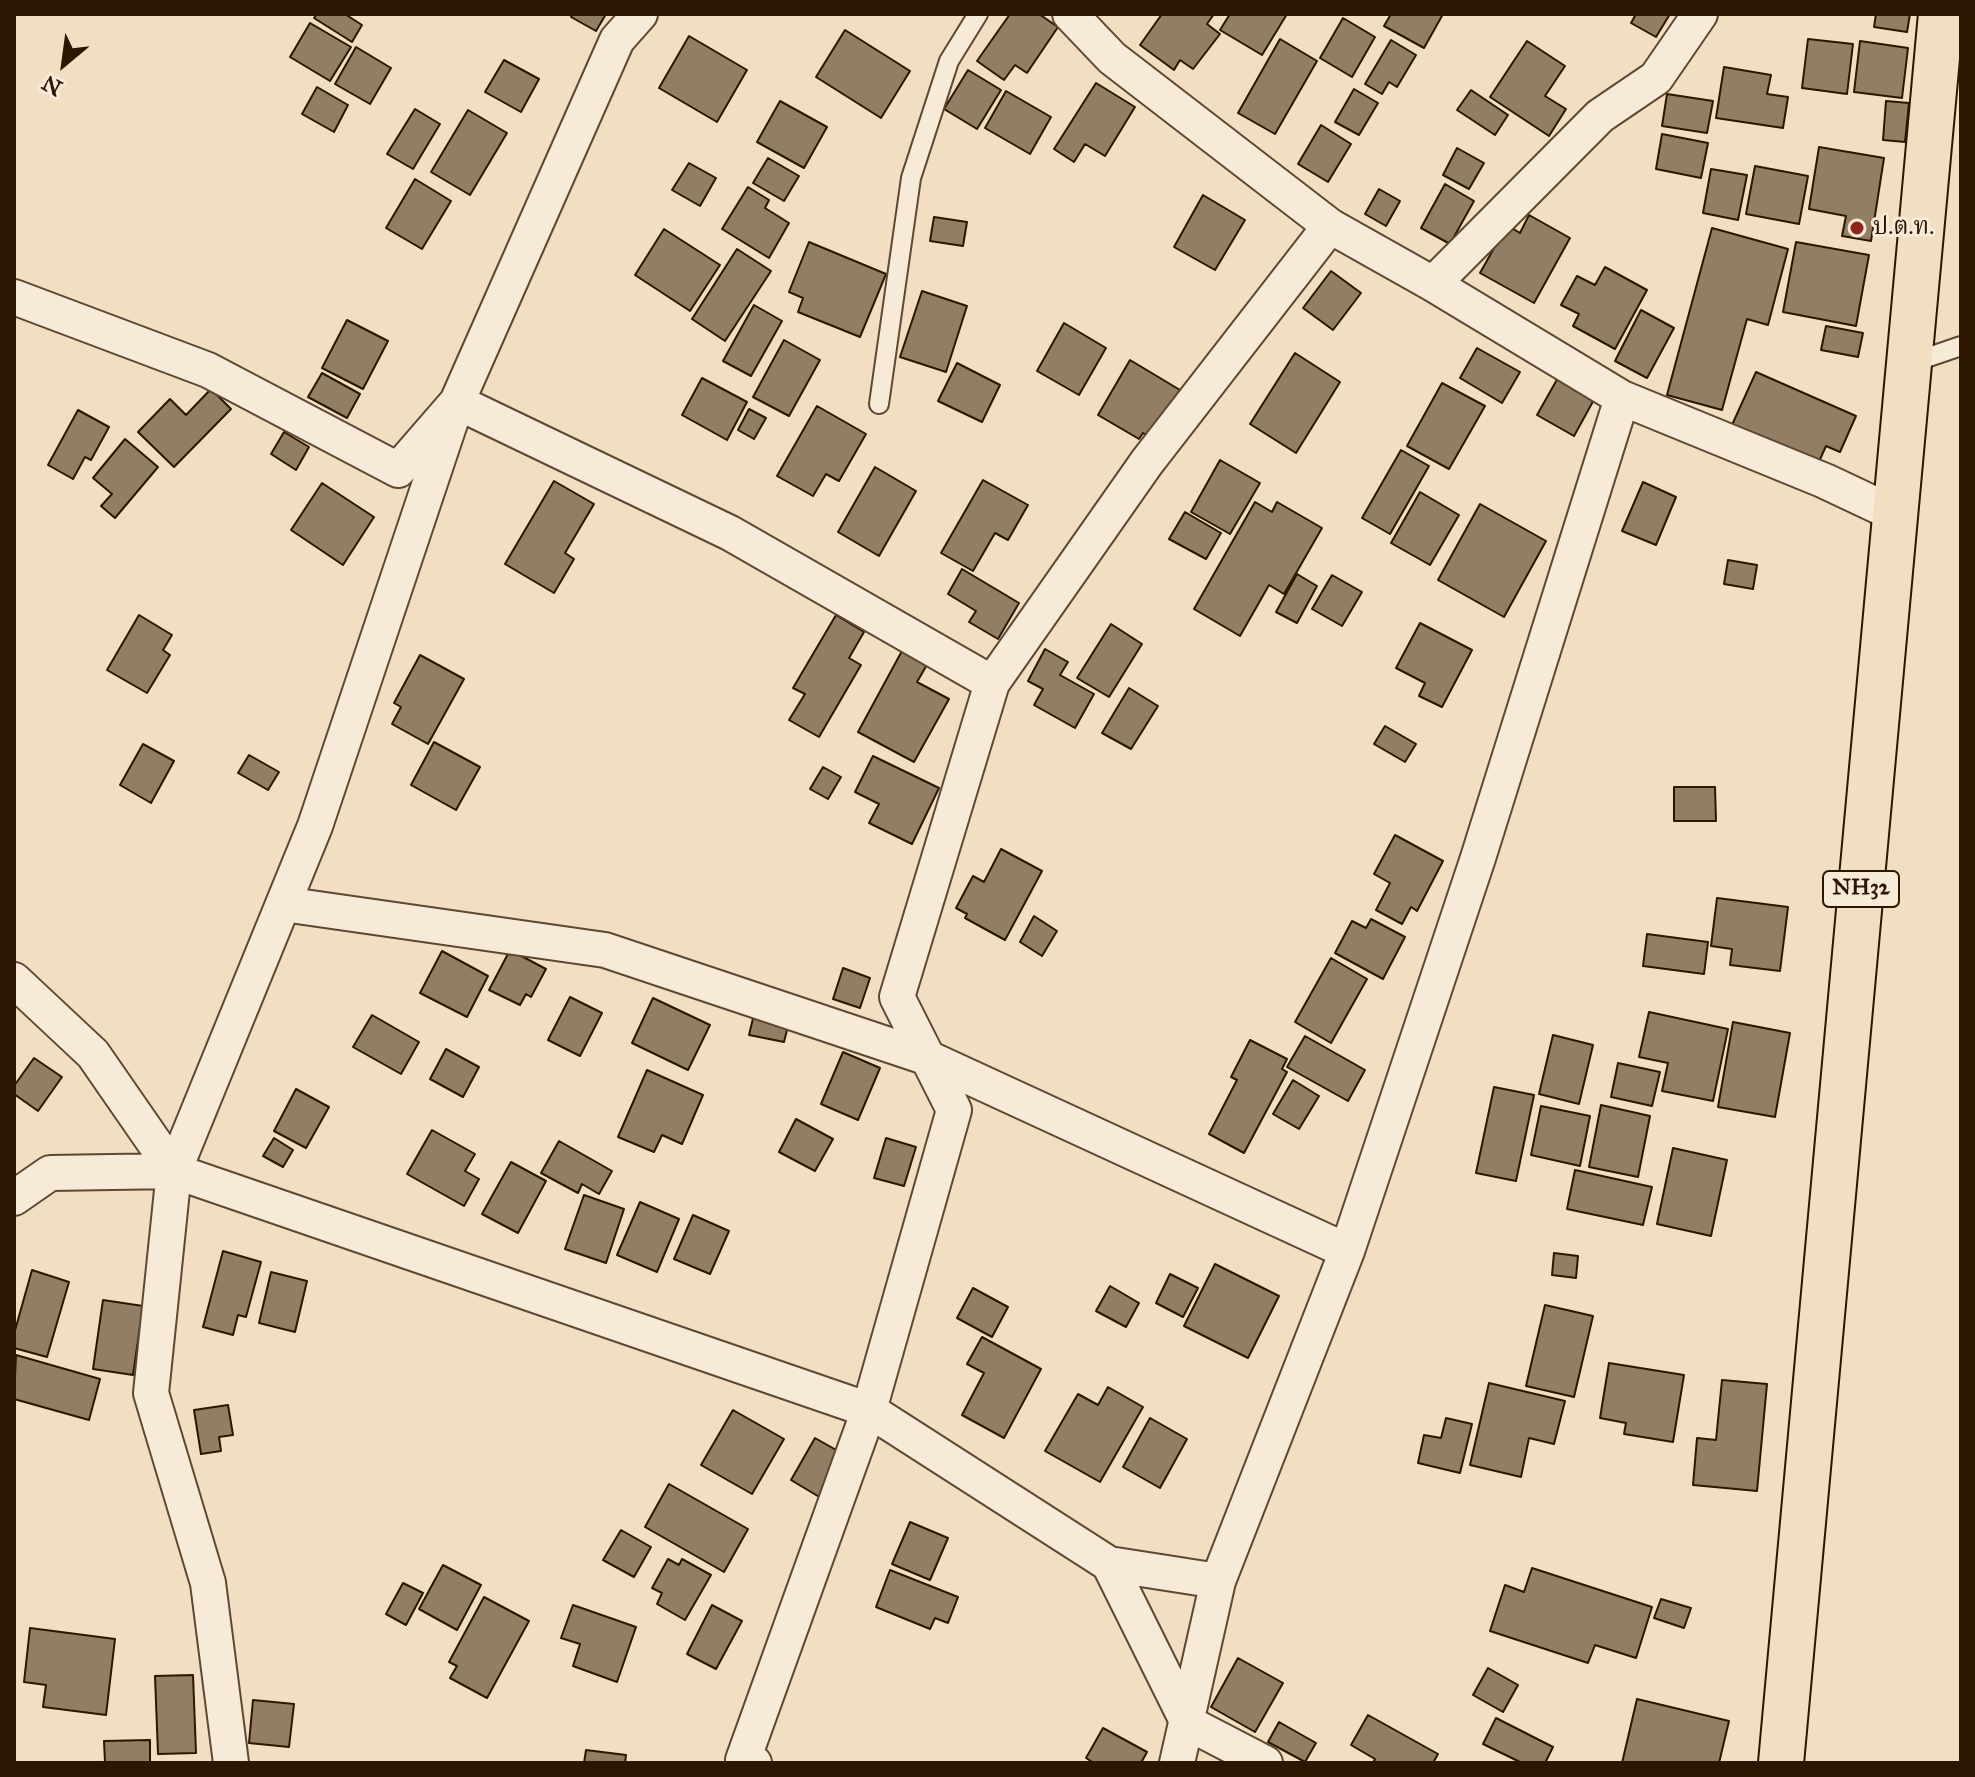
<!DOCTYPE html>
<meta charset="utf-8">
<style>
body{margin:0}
#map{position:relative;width:1975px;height:1777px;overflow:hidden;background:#f2dec3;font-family:"IM FELL Great Primer",serif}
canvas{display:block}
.frame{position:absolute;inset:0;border:16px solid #2d1600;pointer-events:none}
.north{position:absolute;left:24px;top:24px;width:80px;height:80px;-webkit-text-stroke:6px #f7ead8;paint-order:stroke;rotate:209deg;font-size:22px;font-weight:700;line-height:32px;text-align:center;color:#2d1600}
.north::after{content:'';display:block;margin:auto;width:28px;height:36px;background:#2d1600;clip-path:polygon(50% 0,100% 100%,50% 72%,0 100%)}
</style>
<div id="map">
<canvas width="1975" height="1777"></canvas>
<div class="frame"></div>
<div class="north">N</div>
</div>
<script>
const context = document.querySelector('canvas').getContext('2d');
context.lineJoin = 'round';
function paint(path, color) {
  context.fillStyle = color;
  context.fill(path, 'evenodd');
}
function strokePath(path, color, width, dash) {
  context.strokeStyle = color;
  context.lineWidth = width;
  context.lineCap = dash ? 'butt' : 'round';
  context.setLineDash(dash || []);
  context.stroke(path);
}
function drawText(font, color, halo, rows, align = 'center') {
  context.font = font + ' "IM FELL Great Primer","Noto Serif Thai",serif';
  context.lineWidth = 6;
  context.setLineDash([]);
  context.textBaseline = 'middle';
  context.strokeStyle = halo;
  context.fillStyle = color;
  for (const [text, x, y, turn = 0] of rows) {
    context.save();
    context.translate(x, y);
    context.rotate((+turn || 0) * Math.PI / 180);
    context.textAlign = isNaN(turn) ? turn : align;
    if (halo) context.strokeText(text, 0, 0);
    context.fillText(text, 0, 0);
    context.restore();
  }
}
const building = new Path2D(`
 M317,14H345L362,25L352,42L314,18Z
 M573,14H606L596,31L571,17Z
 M1010,14H1039L1058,27L1027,73L1015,65L1004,80L977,61Z
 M1162,14H1214L1207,24L1220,34L1193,69L1180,60L1174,70L1140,45Z
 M1230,14H1287L1262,55L1220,30Z
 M1391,14H1443L1424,48L1384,26Z
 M1636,14H1670L1656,37L1631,23Z
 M1876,14H1910L1907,32L1874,27Z
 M1343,18L1375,37L1352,77L1320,58Z
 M310,23L351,47L330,81L290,57Z
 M845,30L910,71L881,118L816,77Z
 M689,36L747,70L717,122L659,88Z
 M1280,39L1317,61L1275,134L1238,113Z
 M1808,39L1853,44L1847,94L1802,88Z
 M1391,40L1416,55L1397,87L1389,82L1382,94L1365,84Z
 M1527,41L1565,66L1545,96L1566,109L1549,136L1490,97Z
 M1860,41L1908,48L1902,98L1854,92Z
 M356,47L391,68L370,104L335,84Z
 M504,60L539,79L521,112L485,92Z
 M1724,67L1771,75L1767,94L1788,97L1783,128L1716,118Z
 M968,70L1001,90L977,129L944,109Z
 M1096,83L1135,107L1105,156L1085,144L1074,162L1054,149Z
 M317,87L348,105L334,132L302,114Z
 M1354,89L1378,103L1359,135L1335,122Z
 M1471,90L1508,115L1495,135L1457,110Z
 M1006,91L1051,117L1030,154L985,128Z
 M1667,94L1713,101L1707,133L1662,126Z
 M780,101L827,127L804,168L757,142Z
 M1886,101L1909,103L1905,142L1883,140Z
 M415,109L440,124L413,169L387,154Z
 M468,110L507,133L470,195L431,172Z
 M1321,125L1351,144L1328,182L1298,164Z
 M1662,134L1708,143L1701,178L1656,169Z
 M1819,147L1884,158L1871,241L1842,236L1846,216L1809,209Z
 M1457,148L1484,163L1469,189L1443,175Z
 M768,158L799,176L784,201L753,183Z
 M689,163L716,178L700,206L672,190Z
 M1755,166L1808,176L1799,224L1746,214Z
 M1711,169L1747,175L1738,220L1703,213Z
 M415,179L451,201L422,249L386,228Z
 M1445,184L1474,201L1450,244L1421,228Z
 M748,187L769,200L765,208L789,223L769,258L722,229Z
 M1379,189L1400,201L1386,226L1365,214Z
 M1203,195L1245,220L1215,270L1174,247Z
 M1529,215L1570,238L1534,303L1480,273L1507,225L1520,233Z
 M934,217L967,222L963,246L930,241Z
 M1712,228L1788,249L1768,325L1747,319L1722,410L1667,395Z
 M664,229L720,265L690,311L635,275Z
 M809,242L886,274L860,337L798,312L803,298L789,292Z
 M1796,242L1869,255L1856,326L1783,312Z
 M737,249L771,271L725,341L692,319Z
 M1605,267L1647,290L1615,349L1573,326L1579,314L1561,305L1577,276L1595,285Z
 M1331,271L1361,293L1333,330L1303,308Z
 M922,291L967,306L946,372L900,357Z
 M754,305L782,321L751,376L723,361Z
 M1641,310L1674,328L1647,378L1615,361Z
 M347,320L388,341L363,389L322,368Z
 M1064,323L1106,348L1079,395L1037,371Z
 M1826,326L1863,333L1858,357L1821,350Z
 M784,340L820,360L789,416L753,397Z
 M1477,348L1520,372L1502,403L1460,378Z
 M1295,353L1340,382L1296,453L1250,424Z
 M1130,360L1180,390L1152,438L1143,433L1139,439L1098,415Z
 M957,363L1000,385L982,422L938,401Z
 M1756,372L1856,416L1840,452L1826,446L1818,464L1732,425Z
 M322,373L360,394L347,418L308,397Z
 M1559,376L1596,396L1574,436L1537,415Z
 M702,378L747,402L727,440L682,415Z
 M1442,383L1485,406L1449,469L1407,446Z
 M211,389L231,409L174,467L138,432L170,399L186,415Z
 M817,406L866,434L839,481L826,474L813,496L777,476Z
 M749,409L766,418L754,439L738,430Z
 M78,410L109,427L91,460L85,457L73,479L48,465Z
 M284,432L309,447L296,470L271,454Z
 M125,439L158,467L115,518L101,506L112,494L93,478Z
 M1401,450L1429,466L1390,534L1362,518Z
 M1220,460L1260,483L1230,534L1191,512Z
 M875,467L916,491L879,556L838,532Z
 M983,480L1028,505L1008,540L995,533L973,571L941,553Z
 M554,481L594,504L565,553L574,559L554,593L505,564Z
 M1643,482L1676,497L1656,545L1622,531Z
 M322,483L374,517L343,565L291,530Z
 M1420,492L1459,515L1430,565L1391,543Z
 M1255,502L1272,512L1277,502L1322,528L1284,594L1269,585L1240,636L1194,609Z
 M1480,504L1546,541L1504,617L1438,580Z
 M1185,512L1221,533L1206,559L1169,539Z
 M1728,560L1757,565L1753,589L1724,584Z
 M962,569L1019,603L998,639L969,622L976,611L948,594Z
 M1297,574L1317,586L1297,623L1276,612Z
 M1332,575L1362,592L1342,626L1312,609Z
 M139,615L172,635L163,650L170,655L147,693L107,670Z
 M836,615L864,632L849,658L861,665L819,737L789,720L805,694L793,688Z
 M1420,623L1472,650L1442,707L1419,696L1425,683L1396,668Z
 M1111,624L1142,644L1109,697L1077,678Z
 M903,649L928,663L917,682L949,699L914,762L858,732Z
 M1045,649L1068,662L1060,675L1094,694L1075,728L1034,705L1043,689L1028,681Z
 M420,655L464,679L428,744L392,724L401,707L394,703Z
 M1129,688L1158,706L1131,749L1102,733Z
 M1385,726L1416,744L1405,762L1374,744Z
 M434,742L480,767L456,810L411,785Z
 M143,744L174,761L151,803L120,785Z
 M249,755L279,772L268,790L238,773Z
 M873,756L939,788L912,844L869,823L879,804L855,792Z
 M823,767L841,777L828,799L810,789Z
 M1674,787H1715L1716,821H1674Z
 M1395,835L1443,861L1417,911L1411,907L1402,924L1376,910L1390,883L1374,874Z
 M1001,849L1042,871L1005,940L965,918L967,914L956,908L973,876L984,882Z
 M1717,898L1788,907L1780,971L1730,965L1732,949L1711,946Z
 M1034,916L1057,931L1042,956L1020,942Z
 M1371,919L1405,937L1383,979L1335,953L1352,921L1366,928Z
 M1647,934L1708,942L1704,974L1643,966Z
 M510,950L546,969L531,997L526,994L520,1005L489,990Z
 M442,951L488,976L467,1017L420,993Z
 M1331,958L1367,979L1331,1043L1295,1022Z
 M843,968L870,978L860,1008L833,999Z
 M570,997L602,1013L580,1056L548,1040Z
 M653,998L710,1025L688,1070L632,1043Z
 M755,1010L790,1018L784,1042L749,1035Z
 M1649,1012L1728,1029L1713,1101L1662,1091L1668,1063L1639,1057Z
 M372,1015L419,1042L401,1074L353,1047Z
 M1733,1022L1790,1033L1775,1117L1718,1107Z
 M1553,1035L1593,1045L1579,1104L1539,1094Z
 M1305,1036L1365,1070L1348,1101L1287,1067Z
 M1250,1040L1287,1059L1282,1069L1287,1072L1244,1153L1209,1134L1237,1080L1231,1077Z
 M446,1049L479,1067L463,1097L430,1079Z
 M843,1052L880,1068L858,1120L821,1104Z
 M34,1058L62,1077L38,1111L14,1094V1086Z
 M1618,1063L1660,1072L1652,1106L1611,1097Z
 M647,1070L703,1095L682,1144L662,1135L654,1152L618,1137Z
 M1293,1080L1319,1096L1299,1129L1273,1114Z
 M1494,1087L1534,1095L1516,1181L1476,1173Z
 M296,1089L329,1107L306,1148L274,1131Z
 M1601,1105L1650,1116L1638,1177L1589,1167Z
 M1541,1106L1590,1116L1580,1166L1531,1155Z
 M796,1119L833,1139L815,1171L779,1152Z
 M432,1130L475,1154L465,1171L479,1179L464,1206L407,1174Z
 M274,1138L293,1150L283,1167L263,1156Z
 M886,1138L916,1147L904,1186L874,1178Z
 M559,1141L612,1171L599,1194L582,1184L578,1193L541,1173Z
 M1673,1148L1727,1160L1711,1236L1657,1224Z
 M511,1162L546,1181L518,1233L482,1214Z
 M1575,1170L1652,1187L1643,1225L1567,1209Z
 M584,1195L624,1209L606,1263L565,1249Z
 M640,1202L679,1219L657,1272L617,1255Z
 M693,1215L729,1231L710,1274L674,1259Z
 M223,1251L261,1262L246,1317L238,1315L233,1335L203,1327Z
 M1554,1253L1578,1256L1576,1278L1552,1275Z
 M1215,1264L1279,1296L1248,1358L1184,1326Z
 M32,1270L69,1282L47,1357L14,1348V1334Z
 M271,1272L307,1281L295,1332L259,1323Z
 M1170,1274L1198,1288L1183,1317L1156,1303Z
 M1110,1286L1139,1303L1126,1327L1096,1311Z
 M973,1288L1008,1307L992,1337L957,1318Z
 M103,1300L143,1306L133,1375L93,1369Z
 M1545,1305L1593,1316L1574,1397L1526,1386Z
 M982,1337L1041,1369L1004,1438L962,1415L984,1373L967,1364Z
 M16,1355L100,1379L89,1420L14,1399Z
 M1609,1363L1684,1375L1673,1442L1624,1434L1626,1423L1600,1418Z
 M1722,1380L1767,1384L1757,1491L1693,1485L1697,1438L1716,1440Z
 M1489,1383L1565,1401L1554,1444L1529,1438L1521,1477L1470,1465Z
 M1108,1387L1143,1407L1100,1482L1045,1451L1078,1394L1098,1405Z
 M228,1405L233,1435L219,1437L221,1451L201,1454L194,1410Z
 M733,1410L784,1439L752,1494L701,1465Z
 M1150,1418L1187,1439L1160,1488L1123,1467Z
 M1446,1418L1472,1424L1460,1473L1418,1463L1424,1435L1441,1438Z
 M815,1438L845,1455L821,1498L791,1480Z
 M669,1484L748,1529L724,1572L645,1527Z
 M910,1522L948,1538L930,1580L892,1564Z
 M621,1530L651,1547L634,1577L603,1560Z
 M668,1559L679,1565L682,1559L711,1575L685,1620L657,1604L662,1593L652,1588Z
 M443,1565L481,1585L457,1630L419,1609Z
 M1532,1568L1652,1607L1636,1658L1595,1645L1588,1663L1490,1631L1505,1585L1524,1592Z
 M890,1570L958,1597L948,1623L935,1618L930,1629L876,1607Z
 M403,1583L423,1593L406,1625L386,1614Z
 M484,1597L529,1621L487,1698L450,1678L457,1666L449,1662Z
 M1661,1599L1691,1608L1684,1628L1654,1618Z
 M573,1605L636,1627L617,1682L573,1666L580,1644L561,1638Z
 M712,1605L742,1621L716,1669L687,1654Z
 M30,1628L115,1639L106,1715L43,1707L46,1685L24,1682Z
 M1238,1658L1283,1683L1255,1732L1211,1707Z
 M1488,1668L1518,1685L1503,1712L1473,1695Z
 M193,1675L196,1753L158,1754L155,1676Z
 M1637,1699L1729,1721L1719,1763H1622Z
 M253,1700L294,1704L289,1747L249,1743Z
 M1368,1715L1438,1754L1433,1763H1373L1375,1759L1351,1745Z
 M1496,1718L1553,1747L1545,1763H1522L1483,1744Z
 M1279,1722L1316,1743L1305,1762L1268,1742Z
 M1103,1728L1147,1752L1141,1763H1094L1086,1758Z
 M150,1740V1763H105L104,1741Z
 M586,1750L626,1755L625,1763H584Z`);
const service = new Path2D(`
 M1911,363L1961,346
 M879,404L911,178L949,61L978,14`);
const minor = new Path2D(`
 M1070,14L1112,58L1330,226L1433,284L1622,398L1825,481L1895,514
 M1433,284L1600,116L1656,78L1700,14
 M14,297L208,370L398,470L457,402L730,533L992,683
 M283,904L605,950L928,1058L1347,1251
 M14,980L93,1054L174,1171L151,1393L208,1583L231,1763
 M174,1171L315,826L457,402L617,40L640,14
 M14,1198L50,1173L174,1171L869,1410L1109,1564L1218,1581
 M1109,1564L1188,1723L1265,1763
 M754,1763L743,1760L869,1410L954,1110L897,997L992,683L1147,462L1330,226
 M1177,1763L1218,1581L1347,1251L1478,858L1622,398`);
const trunk = new Path2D(`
 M1781,1763L1941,14`);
const markers = [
 [1857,228,8,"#8f2418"]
];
const shields = [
 [1861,889,76]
];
const shieldNames = [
 ["NH32",1861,889]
];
const poiNames = [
 ["ป.ต.ท.",1873,228]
];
paint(building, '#937e65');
strokePath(building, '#2d1600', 2);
strokePath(service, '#5e4831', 22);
strokePath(minor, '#5e4831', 38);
strokePath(trunk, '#2d1600', 48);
strokePath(service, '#f7ead8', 18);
strokePath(minor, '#f7ead8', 34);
strokePath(trunk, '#f2dec3', 44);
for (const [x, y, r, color] of markers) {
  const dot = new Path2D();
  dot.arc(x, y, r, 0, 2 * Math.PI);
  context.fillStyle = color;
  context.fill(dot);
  strokePath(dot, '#f7ead8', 3);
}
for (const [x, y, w] of shields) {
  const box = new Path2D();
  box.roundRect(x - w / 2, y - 18, w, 36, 6);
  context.fillStyle = '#f7ead8';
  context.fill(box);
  strokePath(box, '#2d1600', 2);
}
drawText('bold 22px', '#2d1600', null, shieldNames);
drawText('24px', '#2d1600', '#f7ead8', poiNames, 'left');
</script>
